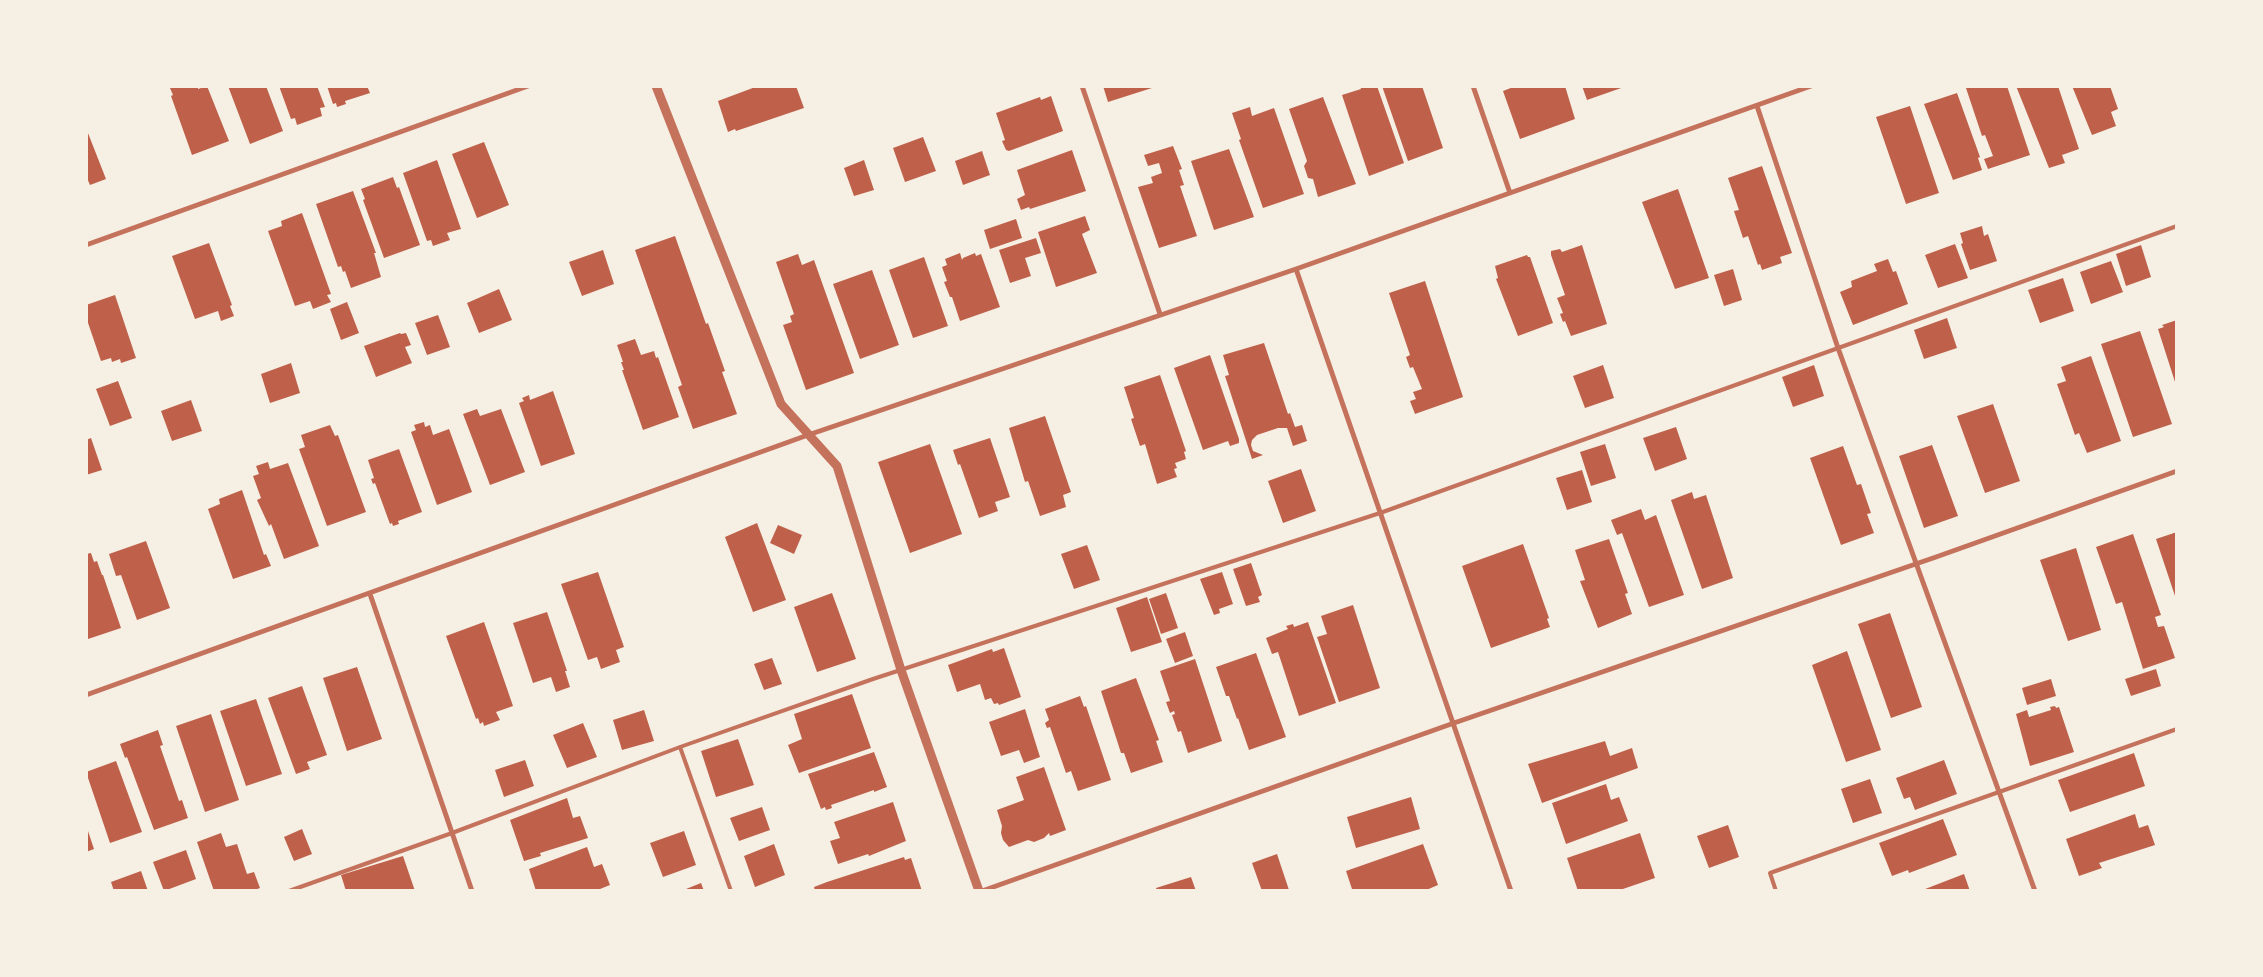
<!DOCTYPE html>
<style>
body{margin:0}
#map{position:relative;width:2263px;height:977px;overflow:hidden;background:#f6efe4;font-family:"Open Sans",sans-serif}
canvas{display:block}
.frame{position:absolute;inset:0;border:88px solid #f6efe4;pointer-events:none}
</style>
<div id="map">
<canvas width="2263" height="977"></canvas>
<div class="frame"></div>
</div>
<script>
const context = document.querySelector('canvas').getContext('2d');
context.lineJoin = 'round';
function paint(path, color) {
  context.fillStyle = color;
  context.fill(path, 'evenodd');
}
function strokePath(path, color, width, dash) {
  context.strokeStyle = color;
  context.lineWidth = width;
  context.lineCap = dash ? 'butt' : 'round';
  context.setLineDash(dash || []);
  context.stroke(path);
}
const building = new Path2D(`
 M175,86H198V89L207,86L229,141L192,155L171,96L173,95L170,88Z
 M228,86H266L283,131L250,144Z
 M279,86H317L325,107L320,108L322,116L297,125L295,118L291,119Z
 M327,86H367L370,93L345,101L346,104L337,107L336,103L333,104Z
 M758,86H796L804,108L736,131L735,129L728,132L718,101Z
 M1103,86H1155V87L1108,102Z
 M1360,86H1377L1404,163L1369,176L1342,95L1361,89Z
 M1382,86H1422L1443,148L1408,161Z
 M1516,86H1565L1575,119L1520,139L1503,91Z
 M1582,86H1624V87L1587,100Z
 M1972,86H2007L2030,155L1988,169L1984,159L1993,156L1985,135L1982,136L1966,88Z
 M2016,86H2058L2079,149L2062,155L2065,163L2049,168Z
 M2072,86H2110L2118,109L2111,112L2116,126L2092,135Z
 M1957,93L1980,157L1978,158L1982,170L1953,180L1924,104Z
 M1051,96L1063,131L1009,151L1006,150L1002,141L1005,140L996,113L1040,97L1041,100Z
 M1323,97L1356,184L1318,197L1313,179L1308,178L1304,166L1307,161L1289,109Z
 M1910,106L1939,193L1906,204L1876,117Z
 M1250,107L1252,116L1274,108L1304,194L1263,208L1239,140L1241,139L1232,113Z
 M86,128L106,179L90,185L86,176Z
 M923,137L936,171L905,182L893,148Z
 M484,142L509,205L477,218L452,154Z
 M1173,146L1182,169L1179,170L1184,185L1180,186L1197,236L1159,248L1138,187L1153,183L1151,177L1162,173L1159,163L1148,166L1144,155Z
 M1229,149L1254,217L1214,230L1191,161Z
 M1072,150L1086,191L1030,209L1029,207L1021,210L1017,199L1025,195L1017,170Z
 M982,151L990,175L963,185L955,161Z
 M437,160L461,229L447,233L450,240L433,246L431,240L427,241L403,173Z
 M864,160L874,190L854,196L844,168Z
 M1762,166L1792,253L1780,257L1782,263L1762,270L1760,264L1758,265L1748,236L1743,238L1734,211L1739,210L1728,178Z
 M393,177L397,188L399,187L420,245L384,258L363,200L365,199L361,189Z
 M1678,189L1709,278L1675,289L1642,202Z
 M353,191L376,253H374L381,277L351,288L345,271L343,272L341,266L338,267L316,204Z
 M302,213L331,294L327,295L331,302L313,309L310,301L295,306L268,231L282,226L281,221Z
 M1085,216L1090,230L1082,234L1097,273L1056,287L1038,232Z
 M1016,219L1022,238L990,249L984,230Z
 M1982,226L1984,236L1988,234L1997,261L1970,270L1961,244L1963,243L1960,233Z
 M675,236L706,324L708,323L725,371L722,372L737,414L693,429L678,387L682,385L635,250Z
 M1036,238L1041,253L1025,258L1031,276L1010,283L999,250Z
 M209,243L232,305L230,306L234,316L221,321L218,311L195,319L172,256Z
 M1955,244L1968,278L1938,288L1925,255Z
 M1582,245L1607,324L1571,336L1565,321L1563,322L1560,314L1563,313L1557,298L1565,295L1551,255V251L1560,249L1562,252Z
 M2141,245L2151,277L2126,286L2116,254Z
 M603,250L614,284L582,296L569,262Z
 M960,253L962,260L963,258L975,253L976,256L981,254L1000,307L960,321L952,297H950L944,282L947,281L942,267L947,265L945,259Z
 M798,254L802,265L814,260L854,373L806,390L783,325L792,322L790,316L794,314L776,262Z
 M1527,255L1528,257H1530L1553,323L1518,336L1496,279L1498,278L1495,266Z
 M924,257L948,326L913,338L889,270Z
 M1888,259L1893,272L1896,271L1908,304L1853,325L1840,292L1852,287L1851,281L1877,271L1874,264Z
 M2111,261L2123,292L2091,304L2080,272Z
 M1733,269L1742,300L1724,306L1714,275Z
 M872,270L899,345L860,359L833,284Z
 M2063,278L2074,311L2040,323L2028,290Z
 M1425,281L1463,397L1415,414L1410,401L1416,399L1413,392L1422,389L1413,367L1410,368L1406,357L1410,355L1389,293Z
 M499,289L512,320L479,333L467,303Z
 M115,295L136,358L121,363L120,359L112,362L111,358L101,361L86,317V305Z
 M347,302L359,333L341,340L330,309Z
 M438,315L450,347L427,355L415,323Z
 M1947,318L1957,348L1924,359L1914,330Z
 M2177,320V385H2176L2158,329L2164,327L2162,325Z
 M2140,331L2172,424L2133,437L2101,344Z
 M400,333L401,334L406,333L411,345L405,347L412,363L376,377L364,346Z
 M635,339L641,355L654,351L656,358L658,357L679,417L643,430L622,370H624L621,362H623L617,345Z
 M1264,343L1288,414L1290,413L1295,427L1302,425L1307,441L1293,446L1287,428H1278L1257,435L1252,440L1251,445L1253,451L1263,455L1252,459L1225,376L1229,375L1223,355Z
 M1210,355L1239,439V443L1230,446L1228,441L1203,450L1174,368Z
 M2091,356L2121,441L2087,453L2079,433L2075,435L2057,384L2066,381L2061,367Z
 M291,363L300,393L270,403L261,374Z
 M1603,365L1614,398L1585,408L1573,376Z
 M1814,365L1824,396L1793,407L1782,377Z
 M1160,375L1186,451L1184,452L1186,459L1175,463L1177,468L1174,469L1177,477L1157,484L1145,444L1140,446L1131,419L1134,418L1124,387Z
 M118,381L132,418L110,426L96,389Z
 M553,391L575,454L541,466L519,403L524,401L522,398L529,395L530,400Z
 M191,400L202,431L172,441L161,411Z
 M1993,404L2020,481L1985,493L1957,416Z
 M477,409L480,416L501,409L525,472L490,485L463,414Z
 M1045,416L1071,492L1063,495L1066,507L1040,516L1028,481L1025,482L1009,428Z
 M424,422L425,427L430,425L433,435L449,429L472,492L437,505L411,432L416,430L414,425Z
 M330,425L335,436L338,435L366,512L327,526L299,449L305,447L301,435Z
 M1676,427L1687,459L1655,471L1643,438Z
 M91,438L102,470L86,475V440Z
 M990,438L1010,497L995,502L998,511L979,518L960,464L958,465L953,450Z
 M930,444L962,534L910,553L878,462Z
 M1605,444L1616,478L1591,486L1580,452Z
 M1932,445L1958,516L1924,528L1899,456Z
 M1843,446L1857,485L1861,484L1871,513L1867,514L1874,533L1841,545L1810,458Z
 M399,449L422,512L398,521L399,524L393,526L392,523L390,524L375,483L373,484L371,479L374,478L368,460Z
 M268,462L270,469L288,463L319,546L284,559L271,524L269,526L257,500L261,498L253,476L259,474L256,466Z
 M1301,469L1316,511L1283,523L1268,481Z
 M1582,470L1592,502L1567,510L1556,478Z
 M242,490L264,555L266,554L271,566L233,579L208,509L220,504L219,499Z
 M1692,492L1694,499L1706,495L1733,578L1702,589L1671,500Z
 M1641,509L1645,520L1656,515L1684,595L1649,607L1622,533L1617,535L1611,520Z
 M757,523L786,600L753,612L725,537Z
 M778,525L802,535L794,554L770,543Z
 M2177,532V599H2176L2156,539Z
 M2133,534L2161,615L2155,617L2158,627L2164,626L2175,658L2143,669L2122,602L2116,604L2096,547Z
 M1609,539L1628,593L1625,594L1632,614L1598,628L1580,581L1585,580L1575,550Z
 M146,541L170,608L137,620L121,575L116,576L109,554Z
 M1523,544L1549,618L1547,619L1550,627L1491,648L1462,566Z
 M1087,545L1100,580L1074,589L1061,554Z
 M2076,548L2101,630L2068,641L2040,560Z
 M91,553L94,562L97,561L102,575H103L121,628L88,639L86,554Z
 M1251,563L1262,595L1258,597L1260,602L1246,606L1233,569Z
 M598,572L624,647L616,650L620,662L601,669L597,657L588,660L561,584Z
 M1222,572L1233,604L1219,609L1220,613L1214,615L1200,579Z
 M832,593L856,659L817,672L794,607Z
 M1166,593L1178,628L1161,634L1149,599Z
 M1147,597L1162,642L1131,652L1116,608Z
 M1353,605L1380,688L1339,702L1317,637L1327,634L1321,616Z
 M547,612L567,671H565L570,687L556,692L551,677L533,683L513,623Z
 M1890,613L1922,707L1891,718L1858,624Z
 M484,622L513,706L496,712L500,720L484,726L483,722L480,724L478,718L476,719L446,636Z
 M1308,622L1336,703L1299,716L1278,652L1272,654L1266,638L1288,629L1286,626L1293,624L1294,627Z
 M1185,632L1193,656L1175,663L1166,639Z
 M1004,648L1021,697L999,705L998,703L994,704L991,698L985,700L980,684L957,692L948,665L992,649L993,652Z
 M1847,651L1881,750L1846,762L1812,665Z
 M1256,653L1286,737L1249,750L1238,718L1237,719L1229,696H1226L1216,667Z
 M772,658L782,684L764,690L754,664Z
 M1195,659L1222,741L1188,753L1181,731L1178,732L1172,715L1175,714L1174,711L1170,713L1166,702L1170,701L1160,671Z
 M357,667L382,739L347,751L323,678Z
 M2156,669L2161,686L2131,696L2125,679Z
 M1136,678L1159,740L1156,741L1163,762L1131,773L1124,753H1121L1101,691Z
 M2051,679L2056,696L2027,705L2022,688Z
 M302,686L327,755L307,762L310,769L296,774L268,698Z
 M852,694L871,748L799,773L788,745L802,739L794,714Z
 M1080,696L1084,707L1086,706L1111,780L1078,791L1071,771L1066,773L1050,727L1047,728L1045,723L1049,720L1045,709Z
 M256,699L282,774L246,786L220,711Z
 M2055,706L2056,708L2059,707L2074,752L2030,766L2016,714L2027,710L2029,717L2051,710L2050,707Z
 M1025,709L1040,757L1024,763L1019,750L1001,756L989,722Z
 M644,710L654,741L622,750L613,720Z
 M211,714L239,800L205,812L176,726Z
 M583,723L597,757L567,768L553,735Z
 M158,730L163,745L160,746L179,801L182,800L188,818L154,830L127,757L125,758L120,744Z
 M738,739L754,785L716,797L701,751Z
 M1605,741L1610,756L1632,748L1638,768L1542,803L1528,764Z
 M874,752L887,787L874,792V790L831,805L832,808L826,810L825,807L821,809L808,774Z
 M2134,753L2145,786L2070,812L2058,780Z
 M525,760L534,786L504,797L495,770Z
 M1944,760L1957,794L1915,810L1910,797L1904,799L1896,778Z
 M116,761L142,832L110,843L86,772Z
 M1044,767L1066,830L1050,836L1049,833L1044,838L1034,842L1028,840L1009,847L1003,840L1001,833L1002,826L997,810L1024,800L1016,777Z
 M1870,779L1882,813L1853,823L1841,789Z
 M1606,784L1611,800L1619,797L1628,821L1566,844L1552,803Z
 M1411,797L1420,829L1356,848L1347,817Z
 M567,798L573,818L580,816L588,838L540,853L541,856L524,861L510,820Z
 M893,802L906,841L869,856L868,854L838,864L830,841L840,838L834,822Z
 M762,807L770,830L739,841L730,818Z
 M2135,814L2139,828L2148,825L2155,845L2099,863L2102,868L2079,876L2066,839Z
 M1943,819L1957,855L1909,873L1908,870L1892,876L1879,843Z
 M86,825L94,849L86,852Z
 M1728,825L1739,857L1709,868L1697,836Z
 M302,829L312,854L294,861L284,837Z
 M684,831L696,865L663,877L650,843Z
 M221,833L226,847L237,844L247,874L254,872L260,888L252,891H214L197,842Z
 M1640,833L1655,878L1617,891H1578L1567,858Z
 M774,844L785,875L755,887L744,856Z
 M1423,844L1438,885L1424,891H1347L1352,889L1346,871Z
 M587,847L594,867L602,864L610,885L595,891H536L529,869Z
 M186,850L196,879L164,891L153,862Z
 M1277,854L1289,890L1262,891L1252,863Z
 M403,856L415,891H346L341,875Z
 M904,857L905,860L911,858L922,891H815L814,887L827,882Z
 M141,871L148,891H114L111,882Z
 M1964,874L1970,891H1920Z
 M1191,877L1196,891H1157L1156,888Z
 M701,883L704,891H681Z`);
const service = new Path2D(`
 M680,747L731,891
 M289,891L452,833L680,747L873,679L1380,513L2177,226
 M1776,891L1770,873L2177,729`);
const minor = new Path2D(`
 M1082,86L1160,314
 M1473,86L1510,193
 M1757,106L1838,348L2035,891
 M86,245L528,86
 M1296,269L1511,891
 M370,594L472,891
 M86,695L808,435L1296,269L1811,86
 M982,891L1454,723L1936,557L2177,471`);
const tertiary = new Path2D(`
 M656,86L781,404L837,466L901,670L979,891`);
paint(building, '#bf614a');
strokePath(service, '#c5725c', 4);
strokePath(minor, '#c5725c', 5);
strokePath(tertiary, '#c5725c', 9);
</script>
